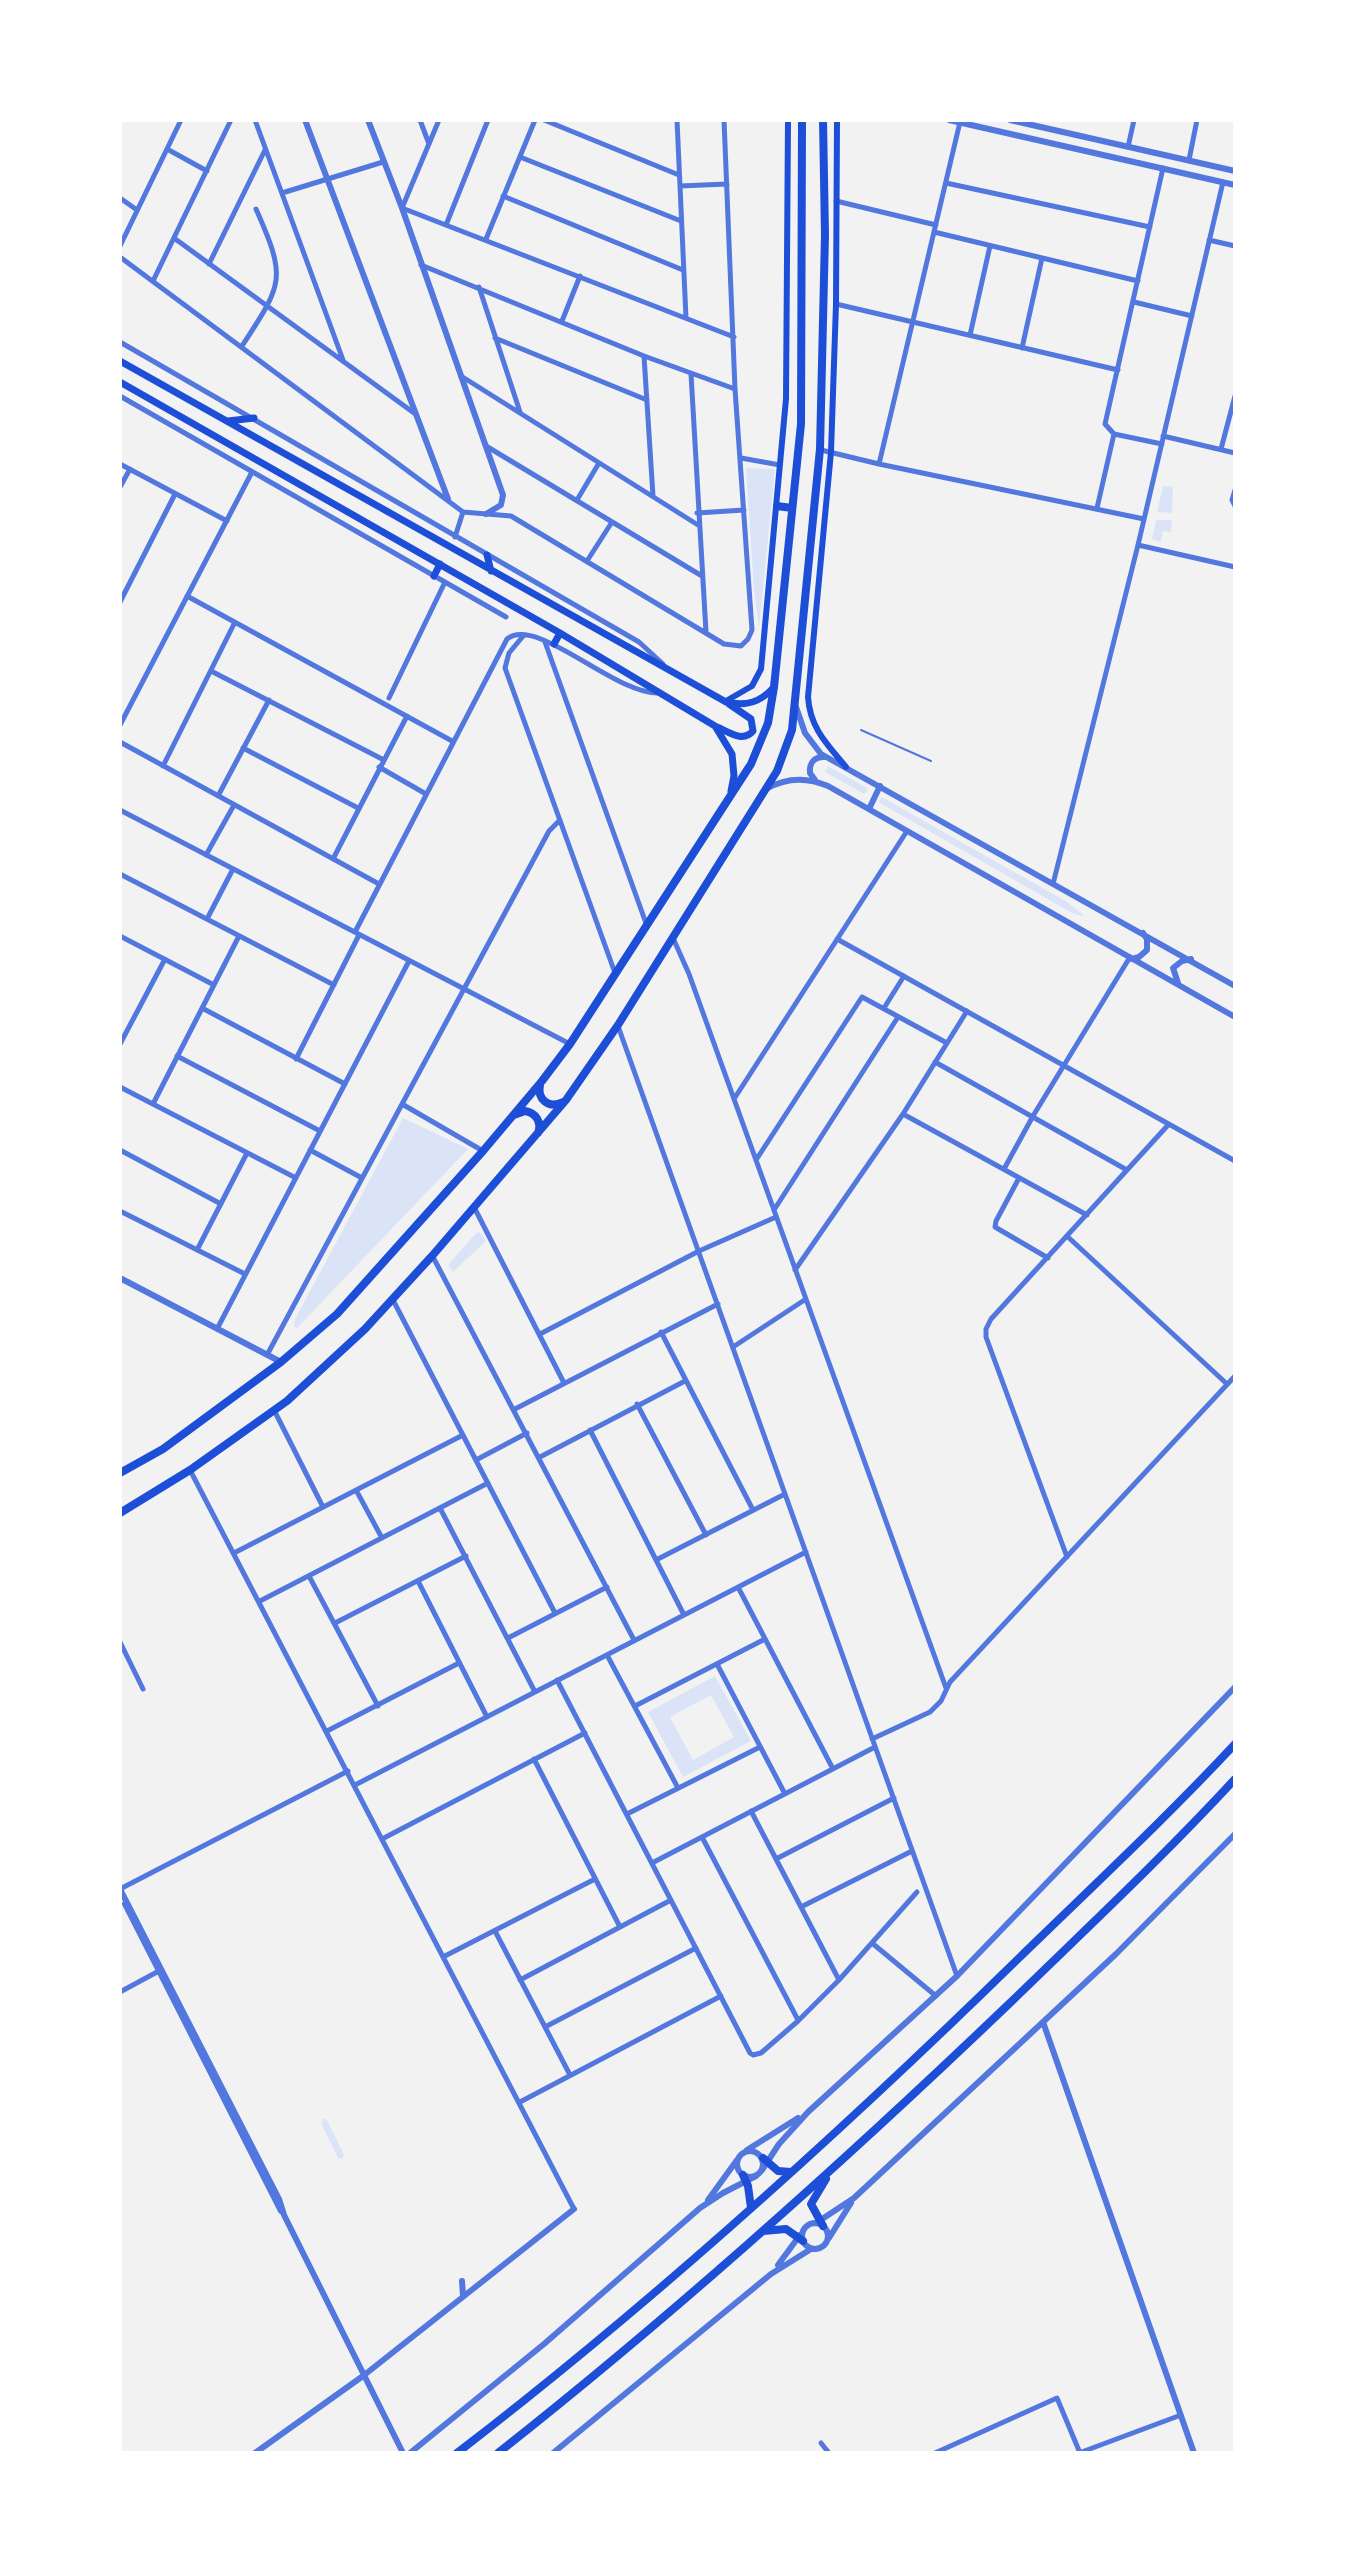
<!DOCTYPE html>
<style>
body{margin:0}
#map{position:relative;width:1355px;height:2573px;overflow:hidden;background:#f2f2f2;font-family:Inter,sans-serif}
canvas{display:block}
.frame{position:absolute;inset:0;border:122px solid #fff;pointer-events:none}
</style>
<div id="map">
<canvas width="1355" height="2573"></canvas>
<div class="frame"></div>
</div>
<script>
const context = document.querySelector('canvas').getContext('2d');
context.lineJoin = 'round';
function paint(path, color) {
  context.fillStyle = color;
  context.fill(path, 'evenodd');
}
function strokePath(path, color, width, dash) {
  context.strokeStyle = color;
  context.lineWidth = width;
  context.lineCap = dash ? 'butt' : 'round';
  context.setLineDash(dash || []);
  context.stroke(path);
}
const green = new Path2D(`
 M746,468L775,469L759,628L754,591Z
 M1163,486L1173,487L1172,513L1157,512Z
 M1156,520H1172L1171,532L1163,531L1161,542L1152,539Z
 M828,766L867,788V792L864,794L825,772Z
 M882,797L1067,902L1085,916L1077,915L1063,908L880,803L879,800Z
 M403,1118L468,1149L297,1328L294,1327L295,1319Z
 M477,1232L482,1234L486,1241L453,1272L448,1265Z
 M715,1676L751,1741L683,1777L648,1712ZM711,1695L734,1737L693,1760L670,1717Z
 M324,2118L327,2120L344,2155L342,2159L338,2158L321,2123Z`);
const service = new Path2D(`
 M861,730L931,761`);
const minor = new Path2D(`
 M255,120L343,360
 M420,120L429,144
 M439,120L402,208L734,337
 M544,120L679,175
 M677,120L686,318
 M1128,147L1134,120
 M167,149L207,171
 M520,157L681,221
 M1189,160L1197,120
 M946,183L1150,227
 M680,186L727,184
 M282,193L383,162
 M503,196L683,270
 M120,198L137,210
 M836,201L936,225
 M446,225L488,120
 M934,232L1138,281
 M174,238L414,413
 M486,239L535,120
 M1209,240L1235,246
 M120,246L181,120
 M120,257L463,512L511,516L724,644L741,646L748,639L752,630L735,389L724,120
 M209,264L265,150
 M421,265L644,356L735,389
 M153,281L231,120
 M479,287L520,412
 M1134,302L1192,316
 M836,304L1118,370
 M562,321L580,276
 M970,335L990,246
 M495,338L647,400
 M120,342L639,642L663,664
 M242,346C283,283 287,279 256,209
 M1022,348L1042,258
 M644,356L653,496
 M691,374L706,632
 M461,376L698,525
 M120,396L506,617
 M1163,436L1235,453
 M1162,444L1114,434L1105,424L1163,168
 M486,446L702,576
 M1221,449L1235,396
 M821,450L879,464L1144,519
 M741,458L780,465
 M120,464L227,521
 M879,464L960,122
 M120,487L130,469
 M1235,490L1232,500L1235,506
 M577,500L599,463
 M1097,508L1114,434
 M697,513L744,510
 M455,537L463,512
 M1138,545L1235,567
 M587,561L612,522
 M187,596L452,741
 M120,602L175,494
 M524,635L509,653L505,668L615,973
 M545,642L647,926
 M211,671L384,760
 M389,698L445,582
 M120,725L252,472
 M120,742L379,884
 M243,748L358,808
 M163,766L235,622
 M379,767L426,794
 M218,796L269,700
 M120,810L570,1044
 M206,855L234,805
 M333,859L407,716
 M120,874L334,985
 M1053,884L1138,545L1223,182
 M207,919L233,869
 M355,932L507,639C537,615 616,696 660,693
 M120,936L214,985
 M673,938L689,974L946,1688
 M837,939L1235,1161
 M202,1008L345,1084
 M884,1008L904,976
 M618,1026L957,1976
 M120,1044L165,959
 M177,1056L320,1131
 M296,1059L359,935
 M935,1062L1127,1170
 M120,1087L296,1178
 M734,1099L907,831
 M153,1104L239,936
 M402,1104L483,1151
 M903,1114L1087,1215
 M120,1150L221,1204
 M310,1150L362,1178
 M756,1160L862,997L947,1043
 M1004,1169L1033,1116L1130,957
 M1019,1178L996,1221L995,1227L1048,1258
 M474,1207L564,1383
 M774,1210L898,1017
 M120,1211L245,1274
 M1068,1237L1227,1384
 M197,1250L247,1153
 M433,1257L634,1640
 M795,1270L903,1114L967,1011
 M393,1300L555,1613
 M217,1329L409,961
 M661,1332L753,1510
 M540,1334L699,1251L776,1217
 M733,1347L806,1299
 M267,1355L549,831L560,820
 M637,1404L706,1535
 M515,1409L718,1304
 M274,1410L323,1507
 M590,1430L684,1615
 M540,1457L685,1381
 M476,1460L527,1433
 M190,1470L574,2209
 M356,1490L382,1538
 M440,1508L535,1692
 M234,1553L463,1435
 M1067,1557L986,1337V1329L991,1319L1169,1124
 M656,1560L785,1494
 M309,1576L378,1706
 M418,1581L487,1717
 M738,1587L833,1769
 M260,1601L488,1483
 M335,1623L466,1556
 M508,1638L607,1587
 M120,1642L143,1689
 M607,1655L678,1788
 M717,1664L785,1794
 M557,1680L750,2053L753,2055L761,2053L798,2021L839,1980L917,1892
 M635,1706L765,1639
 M327,1731L459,1663
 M872,1739L930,1712L941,1701L950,1682L1235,1376
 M534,1759L620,1927
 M355,1785L806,1552
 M751,1811L839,1980
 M627,1814L760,1747
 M702,1837L798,2020
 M382,1839L585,1733
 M776,1859L894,1798
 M652,1863L875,1747
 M120,1889L348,1771
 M801,1907L912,1851
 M495,1931L570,2075
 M872,1943L936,1996
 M443,1957L595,1879
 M520,1980L671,1900
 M120,1992L157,1972
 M545,2027L696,1948
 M520,2102L721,1996
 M821,2443L829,2453
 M935,2453L1057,2398L1080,2453
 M1079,2453L1181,2415`);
const tertiary = new Path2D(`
 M305,120L448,499
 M368,120L402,208L503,495L501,505L486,514
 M949,120L1235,185
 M1010,120L1235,171
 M796,707L805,733L821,754L1235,986
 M815,780L810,773C809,762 815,756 826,757
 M766,789C787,777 807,777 828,786L1235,1017
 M869,809L880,786
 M1132,959L1139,957L1147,950V939L1143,933
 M1178,983L1173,968L1182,961L1191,959
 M120,1278L281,1362
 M120,1889L279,2199L284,2215L403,2453
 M125,1904L281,2211
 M1043,2022L1194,2453
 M747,2150L798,2118
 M737 2164a13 13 0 1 1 26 0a13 13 0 1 1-26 0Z
 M762,2170L779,2144L808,2112L957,1976L1235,1687
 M708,2200L737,2160
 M802 2236a13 13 0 1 1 26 0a13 13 0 1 1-26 0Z
 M816,2223L854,2198L1116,1954L1235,1834
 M829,2238L851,2203
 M778,2265L800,2235
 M462,2281L463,2296
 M255,2453L363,2376L574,2209
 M410,2453L544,2344L700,2208L723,2193L756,2176
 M553,2453L771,2274L811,2249`);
const secondary = new Path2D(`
 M837,120L836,304L831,452L808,697C810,728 827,744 846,767
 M726,701L752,686L761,669L786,399L788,120`);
const primary = new Path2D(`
 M120,361L726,702C746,707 761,702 774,687
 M120,382L560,633L715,726L732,754L734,776L731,791
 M228,421L254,418
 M487,555L491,571
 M434,576L440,564
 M554,644L560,633
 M717,727C729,732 743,743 753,731L751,719L729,704`);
const trunk = new Path2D(`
 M777,506L792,508
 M540,1085C537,1100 549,1109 563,1102
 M514,1115L525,1111C536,1113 542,1122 538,1133
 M120,1473L163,1449L281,1362L337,1314L483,1151L542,1081L570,1044L751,764L768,723L774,687L801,424L802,120
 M120,1513L190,1470L287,1401L365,1329L432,1256L566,1100L618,1025L777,771L792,730L820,449L825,235L823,120`);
const motorway = new Path2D(`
 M763,2158L778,2171L791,2172
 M743,2175L748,2186L751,2208
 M823,2226L811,2204L826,2179
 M763,2231L786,2229L803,2241
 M457,2453C655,2301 841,2132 1020,1957C1092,1887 1166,1818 1235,1744
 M498,2453C677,2312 847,2159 1012,2001C1087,1928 1164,1856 1235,1779`);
paint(green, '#dbe4f7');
strokePath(service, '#5277de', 2);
strokePath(minor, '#5277de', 5);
strokePath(tertiary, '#5277de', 6);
strokePath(secondary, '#1d4ed8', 6);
strokePath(primary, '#1d4ed8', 7);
strokePath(trunk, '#1d4ed8', 8);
strokePath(motorway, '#1d4ed8', 8);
</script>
